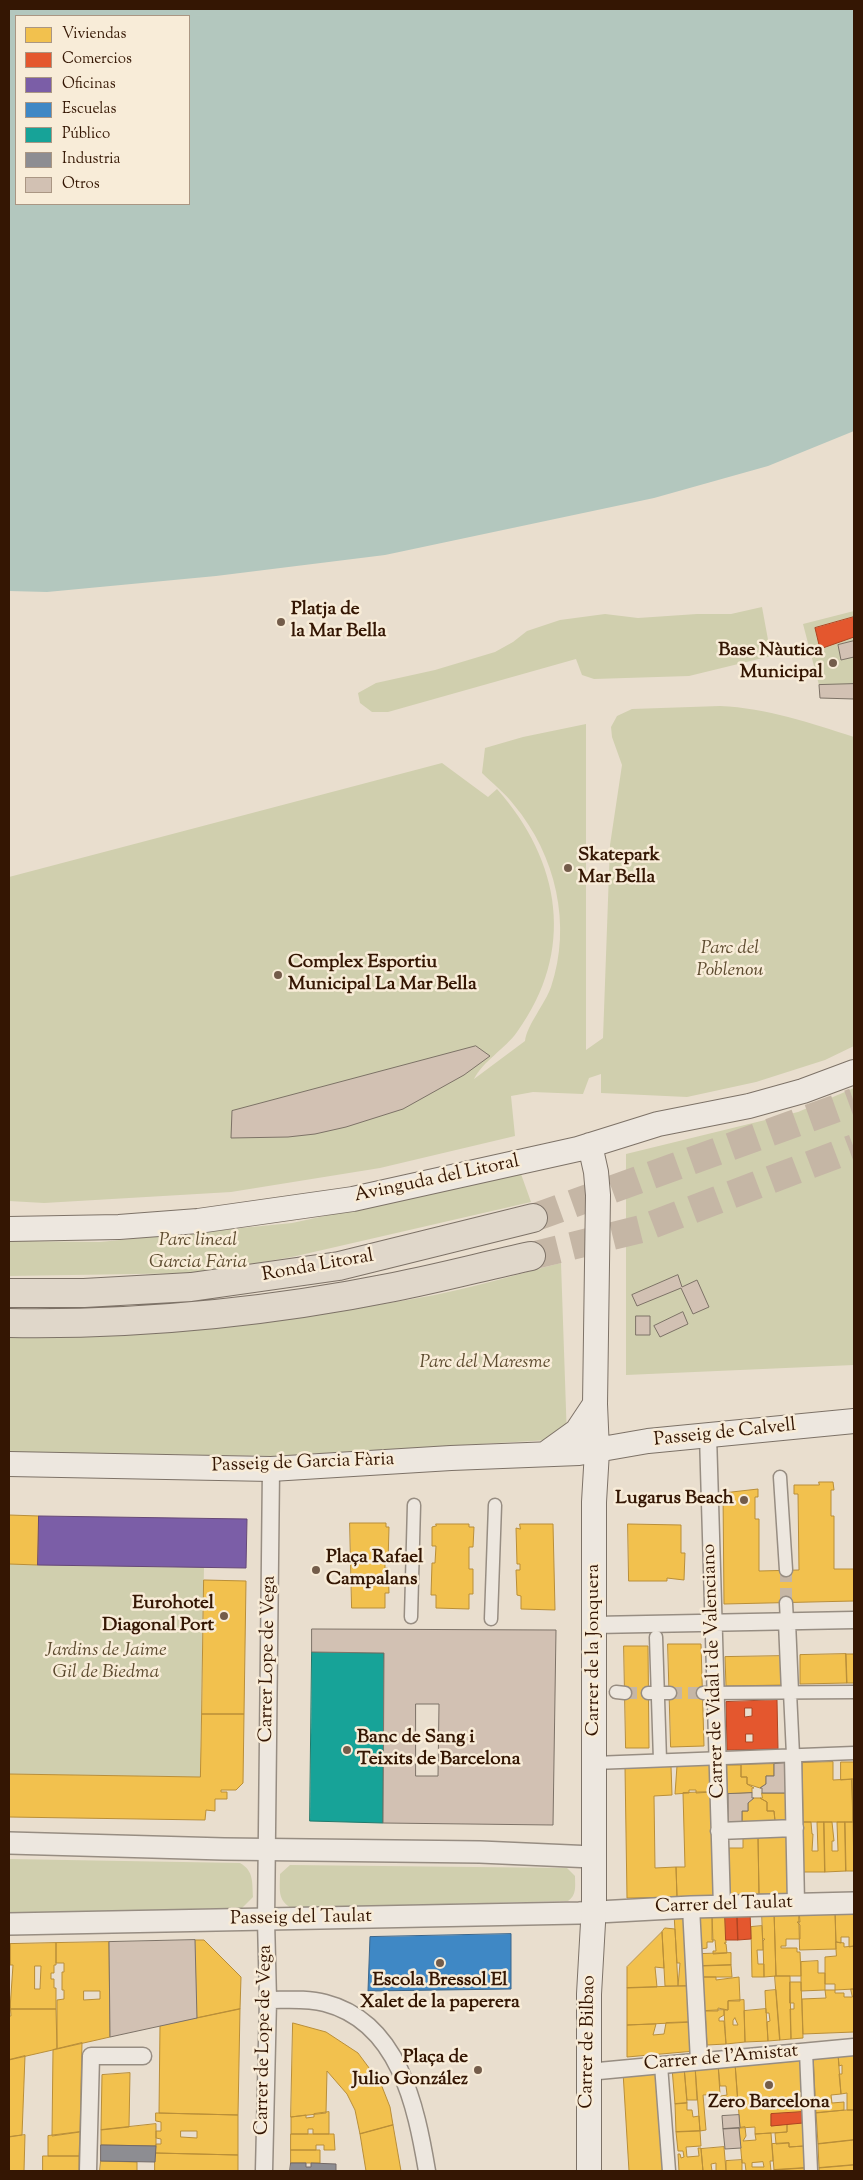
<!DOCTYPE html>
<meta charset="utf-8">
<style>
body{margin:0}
#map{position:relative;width:863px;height:2180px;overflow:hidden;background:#e9dece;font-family:"Sorts Mill Goudy",serif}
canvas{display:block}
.frame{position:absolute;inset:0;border:10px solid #341603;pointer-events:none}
.legend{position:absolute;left:15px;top:15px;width:175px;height:190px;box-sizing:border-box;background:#f8ecd8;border:1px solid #aa9683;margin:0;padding:6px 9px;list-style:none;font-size:15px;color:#341603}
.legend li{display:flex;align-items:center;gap:10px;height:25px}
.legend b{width:25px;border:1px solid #aa9683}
</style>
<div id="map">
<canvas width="863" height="2180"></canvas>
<div class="frame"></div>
<ul class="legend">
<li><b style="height:14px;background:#f2c14e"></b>Viviendas</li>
<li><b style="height:14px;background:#e4572e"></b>Comercios</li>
<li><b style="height:14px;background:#7b5ea7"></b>Oficinas</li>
<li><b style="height:14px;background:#3f88c5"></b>Escuelas</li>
<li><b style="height:14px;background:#17a398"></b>Público</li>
<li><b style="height:14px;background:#8d8d92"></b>Industria</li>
<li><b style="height:14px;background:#d2c1b3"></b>Otros</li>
</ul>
</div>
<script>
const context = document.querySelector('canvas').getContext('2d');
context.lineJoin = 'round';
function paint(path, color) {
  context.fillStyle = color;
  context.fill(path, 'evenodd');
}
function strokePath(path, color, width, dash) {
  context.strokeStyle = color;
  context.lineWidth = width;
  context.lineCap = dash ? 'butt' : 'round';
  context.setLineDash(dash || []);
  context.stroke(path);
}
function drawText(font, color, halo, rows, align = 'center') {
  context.font = font + ' "Sorts Mill Goudy",serif';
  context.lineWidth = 5;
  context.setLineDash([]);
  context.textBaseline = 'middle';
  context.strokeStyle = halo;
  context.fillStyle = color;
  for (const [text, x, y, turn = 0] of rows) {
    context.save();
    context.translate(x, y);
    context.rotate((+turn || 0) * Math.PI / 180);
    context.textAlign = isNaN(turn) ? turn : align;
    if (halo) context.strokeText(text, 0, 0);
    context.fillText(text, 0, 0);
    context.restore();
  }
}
const green = new Path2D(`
 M762,607L771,656L689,676L594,679L582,675L576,659L388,712H372L360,703L358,693L376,683L435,670L495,652L513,642L527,631L560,620L605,614L638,618L697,614H731Z
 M854,611V699L820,698L819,685L803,624Z
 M720,706C767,708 810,723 854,737V1046L825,1060L756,1082L687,1097L601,1093V1074L589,1078L583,1094L533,1092L511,1096L515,1136L380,1168L231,1192L44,1203L9,1201V877L442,763L488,797L497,789C561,861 576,951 517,1032C505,1049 483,1061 474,1079L525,1041C527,1025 545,1004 551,987C572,925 556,855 514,805C505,793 492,783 482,773L485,748L523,737L586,724V1050L603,1038L610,845L622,765L612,737L611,727L617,716L632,709Z
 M854,1088V1365L626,1375V1154L798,1112Z
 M521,1174L531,1202L292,1257L198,1273L9,1276V1241L100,1242L292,1223Z
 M561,1263L567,1439L273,1456L9,1452V1337C148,1337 281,1323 418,1298C466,1290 514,1275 561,1263Z
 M9,1564L204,1567L200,1777L9,1774Z
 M9,1859L240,1863C254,1871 252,1882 253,1897L242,1908L9,1913Z
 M290,1865L567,1868L575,1876C575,1886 577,1895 568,1901L292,1908C277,1901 280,1889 280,1874Z`);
const water = new Path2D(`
 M9,9H854V431L768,466L654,498L385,555L216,576L47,592L9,591ZM16,16H189V204H16Z`);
const homes = new Path2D(`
 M819,1482H833L834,1490H831V1516H834V1569H854V1601L724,1604L723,1493L758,1489V1497H755V1519H759V1571L799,1570L798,1494H794V1485H819Z
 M9,1515L39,1516L38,1565L9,1564Z
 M350,1523H386V1527H389L388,1563H385V1568H388L389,1593H385V1608H352Z
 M436,1524H469V1527H474L473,1547H469V1569H473V1594H469V1609L436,1608V1595H431L432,1563H435L436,1546H432V1527L436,1526Z
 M520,1524H553L555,1610L521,1609V1596L517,1595L516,1570H520V1564H517L516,1528L520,1529Z
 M628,1524L681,1525V1553H685L684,1580L667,1578V1581H629Z
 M204,1580L246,1581L244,1714H202Z
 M668,1644H701L704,1746L671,1747Z
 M624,1646H648L649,1748H626Z
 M846,1654H854V1683H847Z
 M846,1654L847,1683L800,1684V1655Z
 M785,1656V1685L726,1686L725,1657Z
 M202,1714H244L243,1783L236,1790H221V1792H227V1799H215V1811L206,1810L205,1820L9,1817V1774L200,1777Z
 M833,1762V1780L852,1779L853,1822H803L802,1763Z
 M841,1762H854V1779L841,1780Z
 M774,1764V1776H766V1784L760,1788L747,1784V1777H741V1765Z
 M712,1765V1792L696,1793V1790H689V1793L675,1794L677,1766Z
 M727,1765H741V1777H747V1784L754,1788H752V1793L728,1794Z
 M671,1766L672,1795L654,1796L655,1868L676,1867L677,1897L627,1898L625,1767Z
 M852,1779H854L853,1822Z
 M712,1792L714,1896L677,1897L676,1867H685L683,1793Z
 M762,1793H787L788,1821H775L774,1811H767V1802L760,1798H762Z
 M754,1798H760L767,1802V1811H774L775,1821L742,1822V1811H748V1803Z
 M803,1822H811L812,1834H813L812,1851H818L817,1822H824L825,1872H804Z
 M824,1822H832L834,1841H832V1851H838L837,1822H845L846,1871L825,1872Z
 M845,1822H853L854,1871H846Z
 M788,1836L789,1894H759L758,1837Z
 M758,1837L759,1894L730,1895L729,1848H743V1838Z
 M854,1909V1946L849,1947V1937H841V1943L836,1942L835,1910Z
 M799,1910L800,1922H797L800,1925V1939H786V1946H781V1948H797V1952H800L801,1976H776L774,1911Z
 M799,1910H835L836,1949L800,1950Z
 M762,1911H774L776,1976L764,1977L763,1941L765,1939H763Z
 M725,1912L726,1943H724L726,1944L727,1953L713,1954V1951H716L715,1940H712V1913Z
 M687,1913L691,1986H678L680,1963H677L674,1914Z
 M699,1913H712L713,1942H707V1948L701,1949Z
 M762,1926L763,1950H757L758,1964H764V1977H752L751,1927Z
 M665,1928L675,1929L678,1986H665L662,1932Z
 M662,1932L664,1968L655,1967L657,1987L627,1988V1967Z
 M195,1940H204L241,1977L240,2009L197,2018Z
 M109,1942L110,2037L57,2049V2000L64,1999V1990H62V1972H64V1963H56V1943ZM84,1991H100V1999L84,2000Z
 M836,1942L844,1943V1947L854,1946V1989L835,1990V1984H825V1957L836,1956Z
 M56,1943V1965H54V1973H51V1979H54V1988H56V2009H10L13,1965H10V1944ZM35,1966H41L40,1989H35Z
 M9,1944H10V1965H9Z
 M731,1953V1965L702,1966L701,1954Z
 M818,1961V1973H825V1990L801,1991V1962Z
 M731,1965L732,1977H703L702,1966Z
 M775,1976H790L791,2039L780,2040Z
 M703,1977H716V1980L739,1977L740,2001H728V2010L718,2008V2011H705Z
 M790,1982H801L803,2038L791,2039L790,2009H794V2003H790Z
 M691,1986L694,2022L627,2025V1988Z
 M9,1988L11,2016H9Z
 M851,1989H854V2032L803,2034L802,1999L826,1998L825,1990H835V1993H844V1997H852Z
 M776,1990L780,2040L768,2041L767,2022L770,2021L769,2013H766L765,1991Z
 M744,2000L745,2042L726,2044L724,2010H728V2001ZM735,2018L738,2025H733V2021Z
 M10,2009H56L57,2049L9,2060Z
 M240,2009L238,2115L159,2113L160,2026Z
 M766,2009L768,2041L745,2042L744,2011Z
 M724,2010V2015L719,2018V2021H724L726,2044L707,2045L705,2011Z
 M694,2022L695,2051L627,2057V2025L656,2024L653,2035L664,2034L666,2023Z
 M293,2023L326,2032L358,2053L381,2084L390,2107L393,2125L360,2134L355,2110L347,2094L327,2071L326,2113L291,2117Z
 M82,2043L80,2132L52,2136L53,2050Z
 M854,2053V2110H847V2093L841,2094L839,2074H842V2065L839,2066L838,2054Z
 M838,2054L841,2094L831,2095L832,2103L844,2102V2110L816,2113L813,2056Z
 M25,2056L22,2135L9,2137V2060Z
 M801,2057L803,2112L771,2114V2126L787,2124V2132L755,2134V2127L740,2128L735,2063Z
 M735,2063L738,2106L722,2108L721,2096L727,2095L726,2086H720L718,2064Z
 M718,2064L720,2094L703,2095L706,2130L700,2131L695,2066Z
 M695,2066L697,2100H687L684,2067Z
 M684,2067L687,2103L675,2104L672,2068Z
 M657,2069L664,2171H629L623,2072Z
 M130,2073L129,2127L101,2130L102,2075Z
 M687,2103V2110H692L693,2117L699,2116L700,2131L676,2132L675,2104Z
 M847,2110H854V2140L818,2144L816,2113Z
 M329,2112V2134H313V2129H308V2134H291V2117L306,2115V2118L314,2117V2114Z
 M156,2113L238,2115V2155L155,2153L156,2144H161V2139L156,2138V2131H161V2122L156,2121ZM181,2131H197V2138L181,2137Z
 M803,2123L804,2146L789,2147V2143L776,2144L775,2133L787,2132V2124Z
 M156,2124V2146L101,2145V2130Z
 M393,2125L401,2171H366L360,2134Z
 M745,2127L746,2136L743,2141L756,2140L755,2134L771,2133L773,2161H770L771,2171H774H746L745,2163H742L739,2128ZM763,2162L764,2167H752V2163Z
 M700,2131L701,2146L686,2147L687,2157L699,2156L698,2148H701L703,2171H679L678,2154H680L681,2158L684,2157L683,2151H678L676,2132Z
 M80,2132L79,2156H48V2136Z
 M291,2134H334L335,2150H324V2145H316V2150H291Z
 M25,2135L24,2171H9V2137Z
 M854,2140V2165L819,2168L818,2144Z
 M789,2143V2147L804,2146L805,2168L774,2170L772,2144Z
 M724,2147L726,2171H716V2163L711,2164L712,2171H703L701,2149Z
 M291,2150H320V2163H291Z
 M155,2153L238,2155V2171H155Z
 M43,2156H79V2171H43Z
 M742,2160V2171H726V2161Z
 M101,2161L137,2162V2171H100Z
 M854,2165V2171H819V2168Z
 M805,2168V2171H774V2170Z`);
const shops = new Path2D(`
 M854,617V637L820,649L815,628Z
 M777,1700L778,1749L727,1750L726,1702ZM745,1708H752V1716L745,1717ZM746,1734H753V1742H746Z
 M725,1912H737L738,1940H726Z
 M737,1912H750L751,1939L738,1940Z
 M803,2112V2123L771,2126V2114Z`);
const offices = new Path2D(`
 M39,1516L247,1519L246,1568L38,1565Z`);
const schools = new Path2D(`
 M511,1934V1989L368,1991L370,1937Z`);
const public = new Path2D(`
 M312,1652L384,1653L383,1823L310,1821Z`);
const industry = new Path2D(`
 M101,2145L156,2146L155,2162L101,2161Z
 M291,2163H306V2167H311V2163L336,2164V2171H290Z`);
const building = new Path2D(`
 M854,641V657L841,660L838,645Z
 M854,684V699L820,698L819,685Z
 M476,1046L490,1056L464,1075L403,1109L346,1127L315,1134L288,1137L231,1138L232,1111Z
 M678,1275L682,1287L697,1280L709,1307L693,1314L681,1288L637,1306L632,1295Z
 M683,1312L688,1324L660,1337L654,1326Z
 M636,1316H650V1335H636Z
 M312,1629L556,1630L553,1825L383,1823L384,1653L312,1652ZM416,1704H439L438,1776H416Z
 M787,1763V1793H762V1788H760L766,1784V1776H774V1764Z
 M752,1793V1798H754L748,1803V1811H742V1822L728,1823V1794Z
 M195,1940L197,2018L110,2037L109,1942Z
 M739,2115L740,2128L723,2129L722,2116Z
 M739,2128L741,2148L725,2149L723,2129Z`);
const pedestrianTunnel = new Path2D(`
 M786,1570V1603
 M625,1693H648
 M670,1693H703`);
const trunkTunnel = new Path2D(`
 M533,1218L854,1102
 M531,1256L641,1229L854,1148`);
const pedestrian = new Path2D(`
 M780,1477L786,1570
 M786,1603L787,1622
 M411,1617L414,1505
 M491,1619L495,1505
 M656,1637L660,1760
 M616,1692L625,1693
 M790,1692L793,1755
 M648,1693H670
 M703,1693L854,1692
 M594,1763L854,1753
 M806,2051L811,2171
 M661,2065L669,2171`);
const minor = new Path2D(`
 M708,1435L722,1907
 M787,1622L790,1692
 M595,1625L854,1620
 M793,1755L796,1904
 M719,1831L795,1828
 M691,1907L699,2061
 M268,2000C286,2000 307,1998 325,2003C399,2022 416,2106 427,2171
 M588,2072L854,2047
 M88,2171L91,2056H143
 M264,2171L268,2000L266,1920L271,1469`);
const tertiary = new Path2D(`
 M9,1843L224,1849L480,1852L593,1857
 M9,1924L579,1913L691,1907L854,1903`);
const secondary = new Path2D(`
 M9,1229L119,1227L198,1221L353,1199L578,1149L658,1124L749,1106L803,1091L854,1072
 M545,1454L577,1431L595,1404
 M9,1464L271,1469L451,1458L579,1453L648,1441L854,1421
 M589,2171V1994L594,1905V1502L597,1451L595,1404L598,1195L596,1172L590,1145`);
const trunk = new Path2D(`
 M9,1293H84L191,1287L339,1266L533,1218
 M9,1323C136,1325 269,1312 394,1287C440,1278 485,1266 531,1256`);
const markers = [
 [281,622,5,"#735c4a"],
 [833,663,5,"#735c4a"],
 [568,868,5,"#735c4a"],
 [278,975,5,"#735c4a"],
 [744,1500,5,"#735c4a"],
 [316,1570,5,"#735c4a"],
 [224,1616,5,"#735c4a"],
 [347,1750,5,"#735c4a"],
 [440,1963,5,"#735c4a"],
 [478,2070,5,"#735c4a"],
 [769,2085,5,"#735c4a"]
];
const poiNames = [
 ["Platja de",291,611],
 ["la Mar Bella",291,633],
 ["Base Nàutica",823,652,"right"],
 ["Municipal",823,674,"right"],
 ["Skatepark",578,857],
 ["Mar Bella",578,879],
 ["Complex Esportiu",288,964],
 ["Municipal La Mar Bella",288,986],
 ["Lugarus Beach",734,1500,"right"],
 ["Plaça Rafael",326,1559],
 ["Campalans",326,1581],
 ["Eurohotel",214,1605,"right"],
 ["Diagonal Port",214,1627,"right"],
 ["Banc de Sang i",357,1739],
 ["Teixits de Barcelona",357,1761],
 ["Escola Bressol El",440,1982,"center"],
 ["Xalet de la paperera",440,2004,"center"],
 ["Plaça de",468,2059,"right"],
 ["Julio González",468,2081,"right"],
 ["Zero Barcelona",769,2104,"center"]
];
const parkNames = [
 ["Parc del",730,950],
 ["Poblenou",730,972],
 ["Parc lineal",198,1242],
 ["Garcia Fària",198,1264],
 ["Parc del Maresme",485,1364],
 ["Jardins de Jaime",106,1652],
 ["Gil de Biedma",106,1674]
];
const streetNames = [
 ["Avinguda del Litoral",437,1180,-12],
 ["Ronda Litoral",318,1267,-10],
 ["Passeig de Calvell",725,1434,-6],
 ["Passeig de Garcia Fària",303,1464,-2],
 ["Carrer de la Jonquera",595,1650,-90],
 ["Carrer Lope de Vega",269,1659,-89],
 ["Carrer de Vidal i de Valenciano",715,1671,-92],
 ["Carrer del Taulat",724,1906,-2],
 ["Passeig del Taulat",301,1919,-1],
 ["Carrer de Lope de Vega",265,2040,-89],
 ["Carrer de Bilbao",589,2042,-89],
 ["Carrer de l'Amistat",721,2059,-5]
];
paint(green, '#d0cfae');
paint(water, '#b3c7be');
paint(homes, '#f2c14e');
strokePath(homes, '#b98e38', 1);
paint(shops, '#e4572e');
strokePath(shops, '#af4421', 1);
paint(offices, '#7b5ea7');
strokePath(offices, '#664876', 1);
paint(schools, '#3f88c5');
strokePath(schools, '#3c668b', 1);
paint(public, '#17a398');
strokePath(public, '#20796b', 1);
paint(industry, '#8d8d92');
strokePath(industry, '#726967', 1);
paint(building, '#d2c1b3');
strokePath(building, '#7d7267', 1);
strokePath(pedestrianTunnel, '#c5b6a5', 12, [12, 6]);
strokePath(trunkTunnel, '#c5b6a5', 28, [28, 14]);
strokePath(pedestrian, '#978d82', 15);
strokePath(minor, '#978d82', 19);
strokePath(tertiary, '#978d82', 24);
strokePath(secondary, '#7d7267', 26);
strokePath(trunk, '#7d7267', 30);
strokePath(pedestrian, '#ede7df', 12);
strokePath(minor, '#ede7df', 16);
strokePath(tertiary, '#ede7df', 21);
strokePath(secondary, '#ede7df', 24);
strokePath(trunk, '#e0d7ca', 28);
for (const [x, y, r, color] of markers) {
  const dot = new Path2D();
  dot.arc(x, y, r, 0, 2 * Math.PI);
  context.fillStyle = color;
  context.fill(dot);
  strokePath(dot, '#f8ecd8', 2);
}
drawText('bold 19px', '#341603', '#f8ecd8', poiNames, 'left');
drawText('italic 19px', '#5c4a2e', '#f8ecd8', parkNames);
drawText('19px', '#341603', '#f8ecd8', streetNames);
</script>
